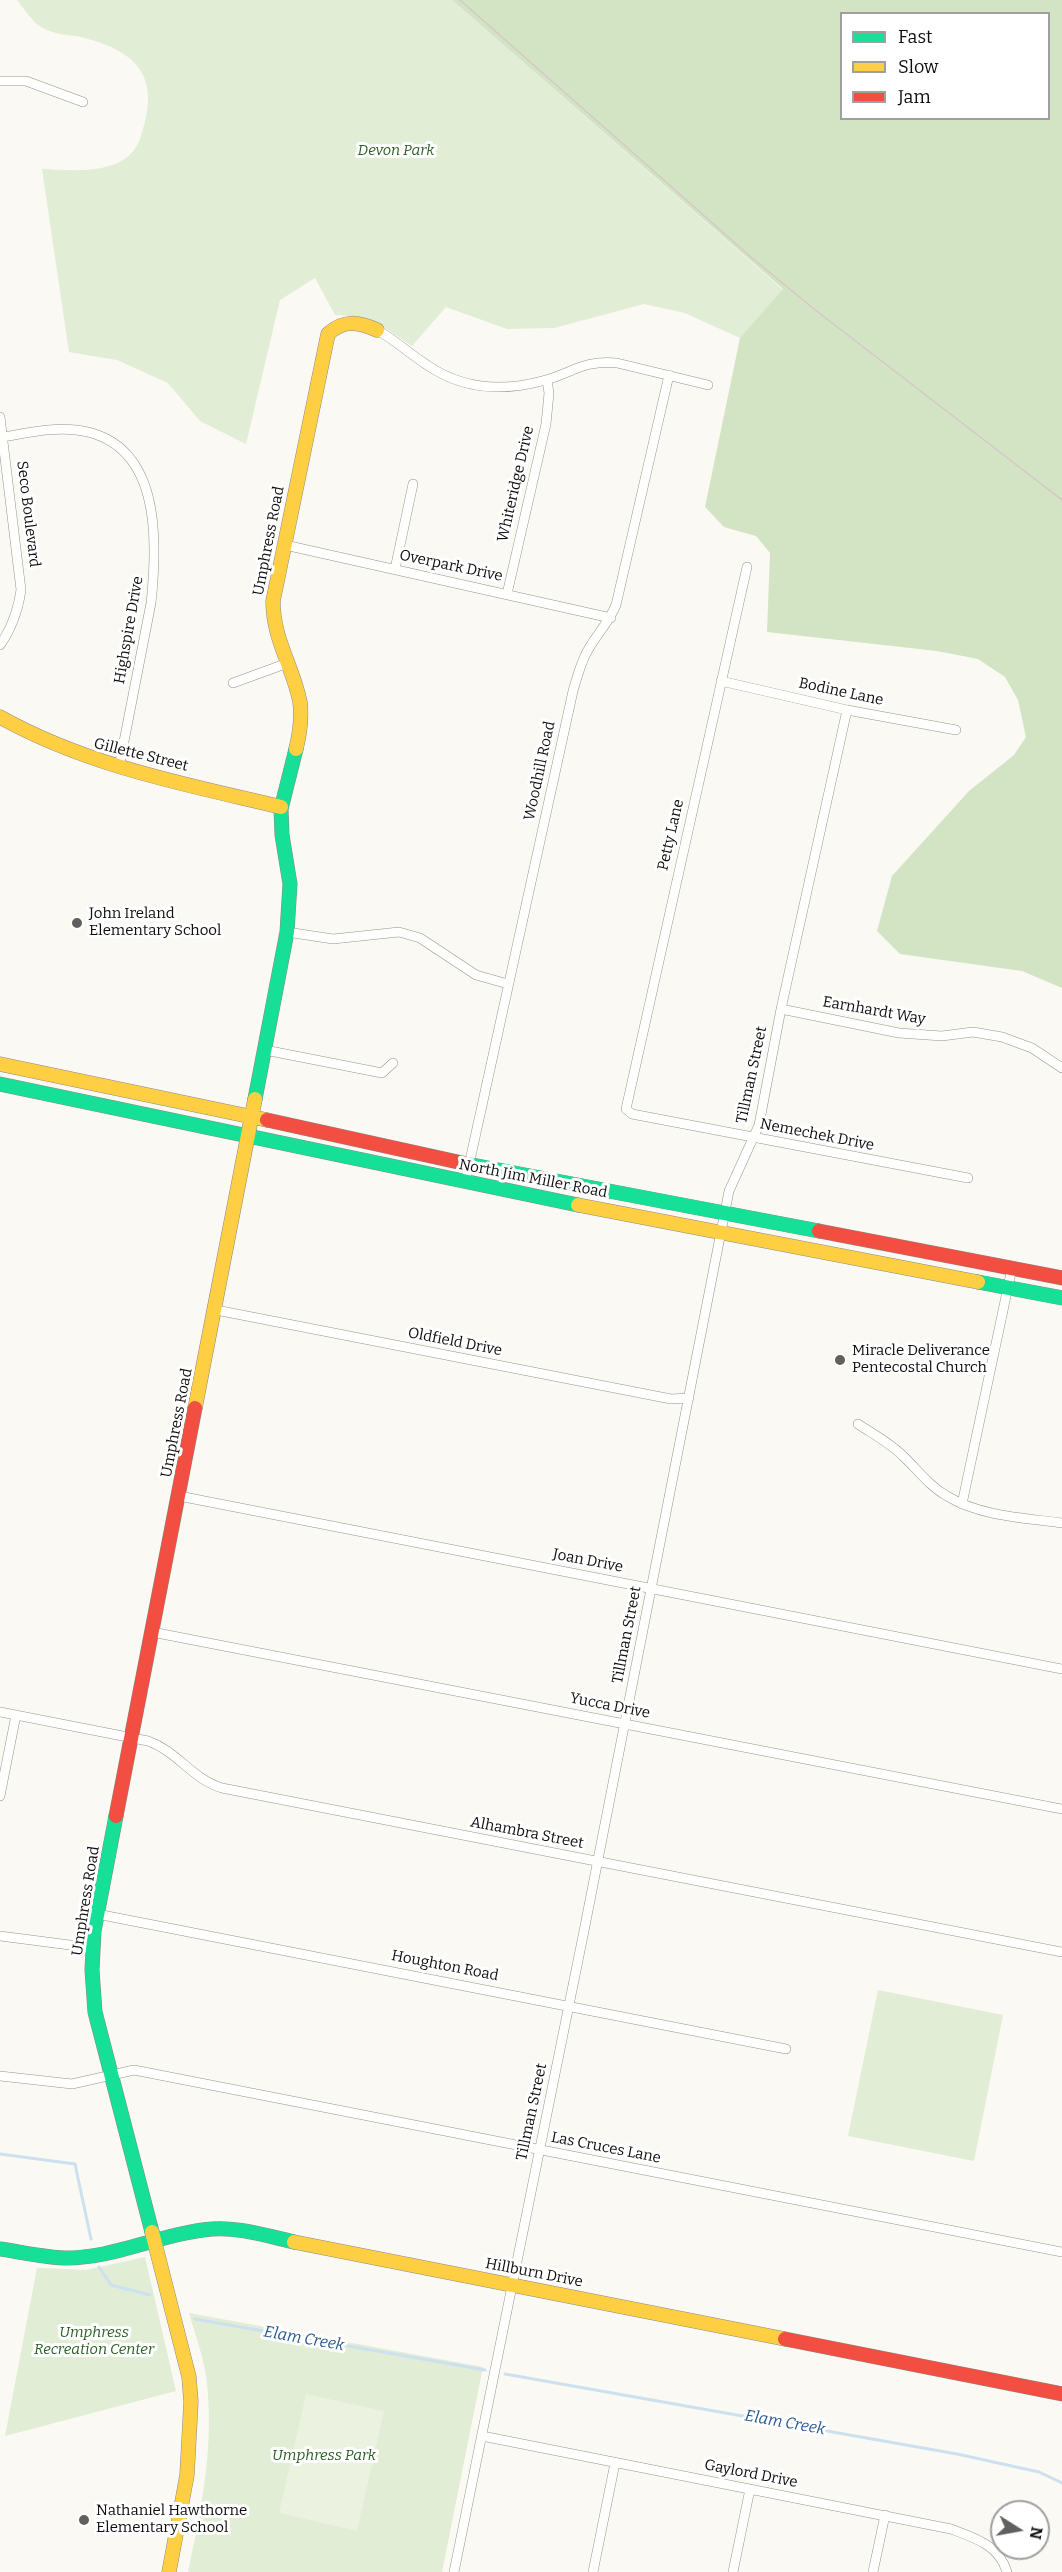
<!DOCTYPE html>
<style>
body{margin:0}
#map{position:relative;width:1062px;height:2572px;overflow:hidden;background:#faf9f3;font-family:Bitter,serif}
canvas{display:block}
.legend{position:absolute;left:840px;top:12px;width:210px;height:108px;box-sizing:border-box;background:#fff;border:2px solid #9f9f9f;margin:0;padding:8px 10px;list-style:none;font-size:18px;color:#0e0e0e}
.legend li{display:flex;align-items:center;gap:12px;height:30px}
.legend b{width:30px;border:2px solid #9f9f9f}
.north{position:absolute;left:990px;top:2500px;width:60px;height:60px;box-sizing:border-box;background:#fff;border:2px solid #9f9f9f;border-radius:50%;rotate:101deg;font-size:16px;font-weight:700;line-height:24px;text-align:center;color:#0e0e0e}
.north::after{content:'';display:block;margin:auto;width:21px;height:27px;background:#61605e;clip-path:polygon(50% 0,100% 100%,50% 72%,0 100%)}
</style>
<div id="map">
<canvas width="1062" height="2572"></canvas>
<ul class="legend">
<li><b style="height:8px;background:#16e098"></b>Fast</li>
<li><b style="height:8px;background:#ffcf43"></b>Slow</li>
<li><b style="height:8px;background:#f24e42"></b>Jam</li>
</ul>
<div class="north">N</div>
</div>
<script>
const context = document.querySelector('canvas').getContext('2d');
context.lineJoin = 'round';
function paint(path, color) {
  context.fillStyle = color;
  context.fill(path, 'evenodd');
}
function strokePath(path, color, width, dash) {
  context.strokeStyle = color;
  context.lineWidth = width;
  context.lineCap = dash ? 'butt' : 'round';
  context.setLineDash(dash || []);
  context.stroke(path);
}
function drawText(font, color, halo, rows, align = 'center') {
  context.font = font + ' Bitter,serif';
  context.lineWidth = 6;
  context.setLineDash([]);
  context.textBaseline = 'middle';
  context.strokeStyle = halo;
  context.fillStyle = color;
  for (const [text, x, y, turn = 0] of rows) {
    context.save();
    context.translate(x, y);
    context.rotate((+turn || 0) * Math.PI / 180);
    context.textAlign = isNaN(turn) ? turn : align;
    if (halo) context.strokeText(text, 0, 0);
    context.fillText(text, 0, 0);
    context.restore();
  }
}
const green = new Path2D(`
 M17,0H452L783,290L740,338L685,313L644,304L554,328L507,329L446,307L412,346C384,327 370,316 335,315L315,278L280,300L246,444L200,421L168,383L117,360L69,352L42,169C74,170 126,177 140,139C161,79 141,52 81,37C70,35 51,34 41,27C32,22 24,8 17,0Z
 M878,1990L1003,2015L974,2161L848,2136Z
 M145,2257L176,2391L5,2436L37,2268L86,2270Z
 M189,2313L483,2367L442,2572H188C202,2507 215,2442 206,2376C203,2355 195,2334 189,2313Z`);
const forest = new Path2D(`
 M452,0H1062V988L1022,971L900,954L877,931L892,876L969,791L1014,755L1026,737L1018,700L1005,677L978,659L937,651L767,632L770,553L756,536L724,527L705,507L740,338L783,289ZM842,14H1048V118H842Z`);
const pitch = new Path2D(`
 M306,2394L384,2411L357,2531L279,2513Z`);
const stream = new Path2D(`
 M0,2154L75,2164L91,2239
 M99,2267L111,2285L150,2295
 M195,2319L485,2370
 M505,2374L957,2454L1039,2472L1062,2483`);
const street = new Path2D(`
 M0,81H26L83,102
 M377,330C395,340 410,354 427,365C462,389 501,392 542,381C573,373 582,360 617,363L708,385
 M0,417L21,590C18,611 12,628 0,645
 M3,437C27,433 52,427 76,430C161,440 158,538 151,603L119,767
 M285,545L611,618
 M747,567L626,1109L632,1114L968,1178
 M395,569L413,484
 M507,594L546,424L549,393L547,380
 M721,681L847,710L956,730
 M233,683L285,664
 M287,932L333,939L399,932L420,938L476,975L508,984
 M781,1009L899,1033L942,1036L973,1032L1002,1037L1032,1048L1062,1068
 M265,1050L382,1073L393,1063
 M465,1183L573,691C577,677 581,662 588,650C597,634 609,622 616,605L669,375
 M216,1310L671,1399L689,1398
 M858,1424C873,1434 890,1443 903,1456C918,1470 929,1486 947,1496C979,1516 1025,1518 1062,1523
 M179,1496L1062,1669
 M962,1504L1012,1268
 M152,1632L1062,1809
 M0,1712L148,1741C177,1751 192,1779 222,1788L1062,1952
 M0,1796L16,1715
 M97,1914L786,2049
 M0,1936L93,1948
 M0,2076L72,2084L134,2070L1062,2252
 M482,2436L951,2529C975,2538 999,2545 1007,2572
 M454,2572L584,1931L729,1191L759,1125L781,1009L847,710
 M593,2572L615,2463
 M733,2572L750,2489
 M873,2572L885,2515`);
const fast = new Path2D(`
 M0,1084L578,1205
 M255,1099L287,932L290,884L282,835L281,809L296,749
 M467,1164L819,1231
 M978,1282L1062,1298
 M116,1816L94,1931L92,1970L95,2012L152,2232
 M0,2249C21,2252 43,2257 64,2258C114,2259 162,2233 212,2229C239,2227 268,2236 294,2242`);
const slow = new Path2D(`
 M0,717C88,766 184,784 281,807
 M296,749C300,733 302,718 300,702C293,666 273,640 273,601L328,334C344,319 358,322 377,330
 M0,1064L267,1120
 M578,1205L978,1282
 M195,1408L255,1099
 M152,2232L189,2377L191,2402L187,2475L169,2572
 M294,2242L785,2339`);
const jam = new Path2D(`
 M267,1120L467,1164
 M819,1231L1062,1278
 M116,1816L195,1408
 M785,2339L1062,2394`);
const tram = new Path2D(`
 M460,0L752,258L814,309L1062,500`);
const markers = [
 [77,923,6,"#61605e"],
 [840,1360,6,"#61605e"],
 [84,2520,6,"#61605e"]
];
const parkNames = [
 ["Devon Park",396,151],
 ["Umphress",94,2333],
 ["Recreation Center",94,2350],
 ["Umphress Park",324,2456]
];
const streetNames = [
 ["Whiteridge Drive",516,484,-77],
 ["Seco Boulevard",28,514,83],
 ["Umphress Road",269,541,-79],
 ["Overpark Drive",451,566,12],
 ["Highspire Drive",129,630,-80],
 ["Bodine Lane",841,692,12],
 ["Gillette Street",141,755,14],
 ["Woodhill Road",540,771,-78],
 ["Petty Lane",671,835,-77],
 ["Earnhardt Way",874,1011,10],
 ["Tillman Street",752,1075,-78],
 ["Nemechek Drive",817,1135,11],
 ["North Jim Miller Road",533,1179,11],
 ["Oldfield Drive",455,1342,11],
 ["Umphress Road",177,1423,-79],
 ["Joan Drive",588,1561,11],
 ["Tillman Street",627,1635,-79],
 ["Yucca Drive",610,1706,11],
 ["Alhambra Street",527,1833,11],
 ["Umphress Road",86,1901,-81],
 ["Houghton Road",445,1966,11],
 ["Tillman Street",532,2112,-78],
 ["Las Cruces Lane",606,2148,11],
 ["Hillburn Drive",534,2273,11],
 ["Gaylord Drive",751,2474,11]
];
const poiNames = [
 ["John Ireland",89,914],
 ["Elementary School",89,931],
 ["Miracle Deliverance",852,1351],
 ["Pentecostal Church",852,1368],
 ["Nathaniel Hawthorne",96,2511],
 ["Elementary School",96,2528]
];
const waterNames = [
 ["Elam Creek",304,2339,10],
 ["Elam Creek",785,2423,10]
];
paint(green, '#e1edd5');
paint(forest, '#d2e4c4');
paint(pitch, '#ebf2df');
strokePath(stream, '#cde0f0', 3);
strokePath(street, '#949491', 10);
strokePath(fast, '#8b8a88', 15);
strokePath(slow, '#8b8a88', 15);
strokePath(jam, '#8b8a88', 15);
strokePath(street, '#fefefd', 9);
strokePath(fast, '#16e098', 14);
strokePath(slow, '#ffcf43', 14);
strokePath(jam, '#f24e42', 14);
strokePath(tram, '#d5c8c6', 1.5);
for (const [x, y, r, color] of markers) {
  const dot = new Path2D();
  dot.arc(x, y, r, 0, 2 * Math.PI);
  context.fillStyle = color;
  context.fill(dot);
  strokePath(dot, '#fff', 2);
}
drawText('italic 15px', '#2b5e25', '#fff', parkNames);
drawText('15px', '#0e0e0e', '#fff', streetNames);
drawText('15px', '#0e0e0e', '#fff', poiNames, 'left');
drawText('italic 16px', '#245792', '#fff', waterNames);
</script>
